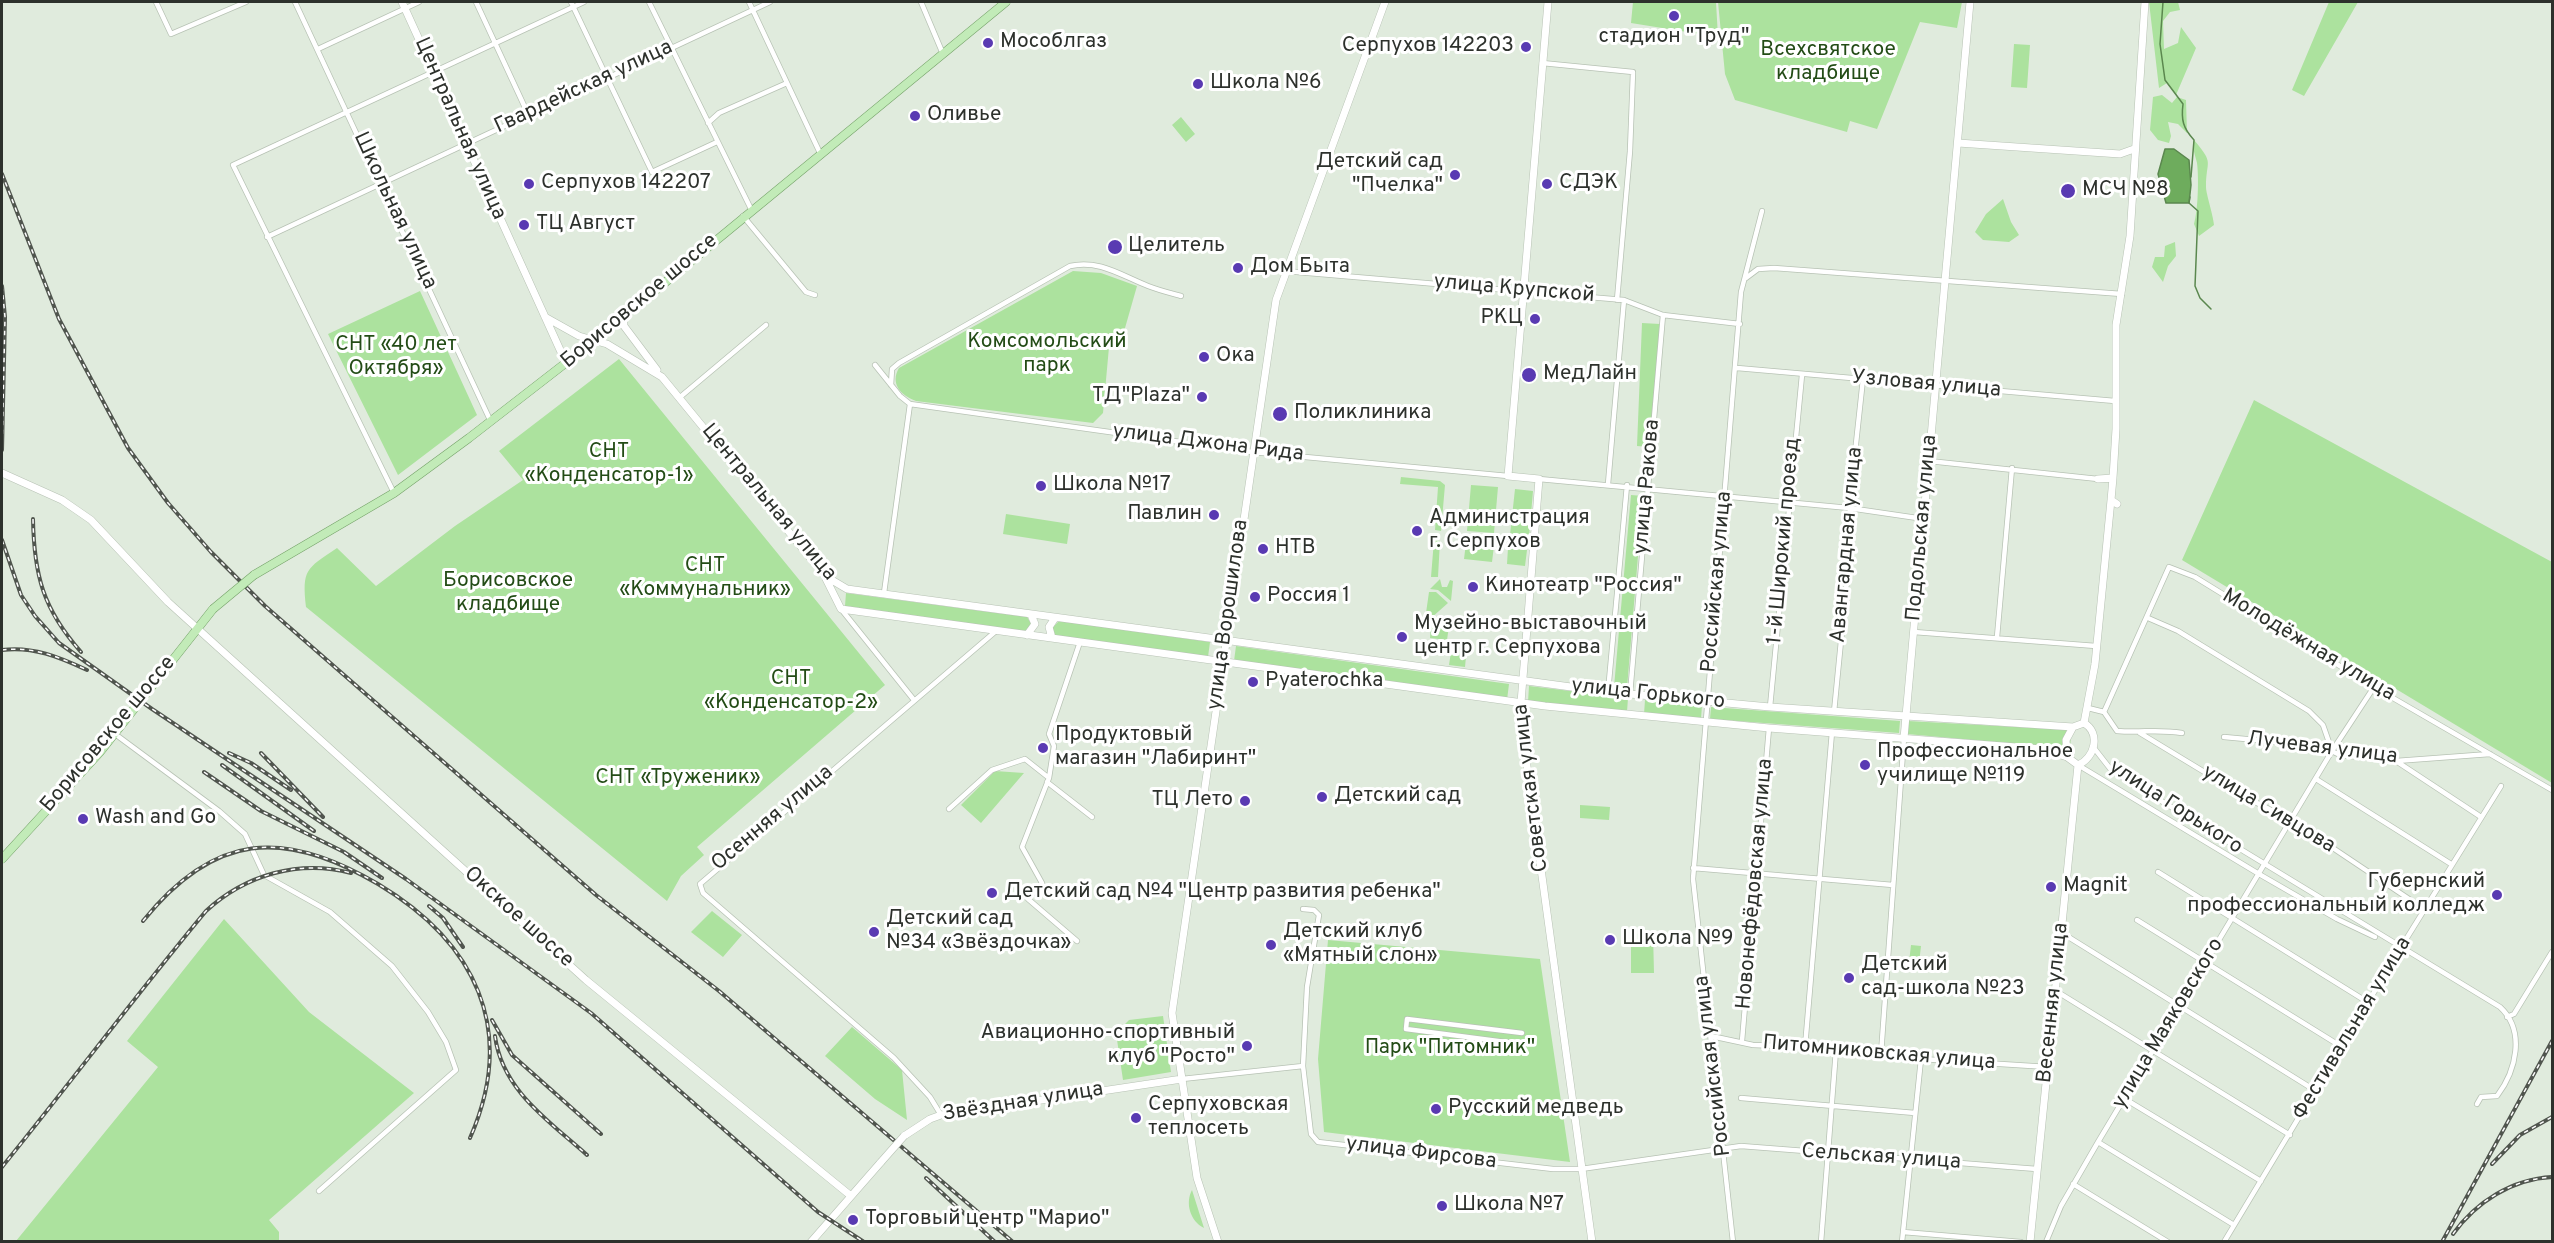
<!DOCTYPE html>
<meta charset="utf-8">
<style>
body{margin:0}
#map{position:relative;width:2554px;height:1243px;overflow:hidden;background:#e0ebdd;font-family:Overpass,sans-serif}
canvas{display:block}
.frame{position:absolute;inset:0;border:3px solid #2d312c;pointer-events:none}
</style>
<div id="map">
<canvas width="2554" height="1243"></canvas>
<div class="frame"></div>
</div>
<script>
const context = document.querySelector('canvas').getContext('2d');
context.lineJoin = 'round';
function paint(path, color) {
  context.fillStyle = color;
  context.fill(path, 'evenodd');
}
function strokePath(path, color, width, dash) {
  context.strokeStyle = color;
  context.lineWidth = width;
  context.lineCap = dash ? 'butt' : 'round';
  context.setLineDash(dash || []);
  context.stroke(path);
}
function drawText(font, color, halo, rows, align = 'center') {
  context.font = font + ' Overpass,sans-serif';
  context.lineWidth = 6;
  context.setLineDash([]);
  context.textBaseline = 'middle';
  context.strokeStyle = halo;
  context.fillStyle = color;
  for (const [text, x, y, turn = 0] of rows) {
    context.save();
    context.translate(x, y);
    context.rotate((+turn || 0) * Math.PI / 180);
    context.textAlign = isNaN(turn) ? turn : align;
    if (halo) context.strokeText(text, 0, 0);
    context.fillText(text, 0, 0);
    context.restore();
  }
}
const green = new Path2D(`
 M1633,2H1716L1718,37L1631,23Z
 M1718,2H1962L1957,28L1920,22L1877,129L1850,121L1847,132L1735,100L1725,74Z
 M2149,2H2178L2180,10L2170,12L2163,21L2164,49L2178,43L2181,27L2196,48L2176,95L2167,83L2159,88Z
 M2329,2H2358L2304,96L2292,90Z
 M2014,44L2030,45L2027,88L2011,87Z
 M2162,95L2172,103L2177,97L2186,100L2187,133L2178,124L2168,122L2171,136L2169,143L2158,140L2150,130L2153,97Z
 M1181,117L1195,134L1186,142L1172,125Z
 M2194,140C2215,165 2206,159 2206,187C2206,194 2213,214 2214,225L2199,236L2194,224C2198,211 2199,178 2197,163C2195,154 2192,149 2194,140Z
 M2003,199L2011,222L2019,235L2009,242L1983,240L1975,232L1986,214Z
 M2175,242L2176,256L2168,266L2163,282L2152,267L2155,257H2164L2165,246Z
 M1073,271L1101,273L1137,286L1121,342L1109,347L1103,413L1093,423L916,401C900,395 890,383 899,368Z
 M420,291L477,415L398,475L328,334Z
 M1642,323L1660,324L1650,447L1637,446Z
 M619,359L885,685L697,847L704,855L681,876L667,901L306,607C302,569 306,569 337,548L376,586L455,526L523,480L499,451Z
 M2254,400L2552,562V783L2182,560Z
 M1401,477L1440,481L1445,485L1441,531L1435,530L1438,487L1400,484Z
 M1471,485L1498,487L1494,533L1467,531Z
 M1515,489L1533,491L1529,537L1510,535Z
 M1631,495L1643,496L1627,688L1614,687Z
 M1006,514L1070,524L1067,544L1003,534Z
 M1434,540L1440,541L1438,577H1431Z
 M1466,543L1494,546L1492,562L1464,559Z
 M1508,548L1527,550L1525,566L1507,564Z
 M1440,579L1442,587H1447L1450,580L1453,581L1451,601L1438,590L1430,589Z
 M1429,592H1436L1448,603L1430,619L1425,620Z
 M846,593L1027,617L1032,625L1029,630L1024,631L845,606Z
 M1059,621L1210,642L1208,657L1056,637L1052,628Z
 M1431,624L1449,626L1447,640L1430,638Z
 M1452,645L1467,646L1465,667L1449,665Z
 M1236,646L1509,684L1507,700L1234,661Z
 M1529,686L1628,698L1627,712L1528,702Z
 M1645,700L1702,705L1701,719L1644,714Z
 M1711,707L1900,721L1899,733L1710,719Z
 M1908,721L2071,730L2070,755L2051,747L1907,734Z
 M995,771L1024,773L981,823L961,805Z
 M1580,805L1610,807L1609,820L1580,818Z
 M712,911L742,935L723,957L691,932Z
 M224,919L309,1012L414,1093L269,1220L279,1232V1241H16L158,1067L127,1041Z
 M1653,933L1654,973H1631V934Z
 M1328,940L1540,959L1570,1162L1324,1132L1318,1059Z
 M1911,945L1921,946L1918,972L1908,971Z
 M1163,1016L1171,1072L1123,1080L1116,1033L1129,1020Z
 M852,1027L902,1070L907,1120L875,1099L825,1056Z
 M1192,1190L1204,1228C1190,1221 1185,1203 1192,1190Z`);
const water = new Path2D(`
 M2165,149H2174L2189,160L2191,185L2189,203H2166L2158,174Z`);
const stream = new Path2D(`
 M2163,2L2160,44L2165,80L2183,104C2181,120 2183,128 2194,140L2191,177
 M2190,197L2189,203L2198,211L2195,286L2200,298L2211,309`);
const street = new Path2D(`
 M156,2L171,34L246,2
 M295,2L491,422
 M476,2L528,114
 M571,2L652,172L717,142
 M649,2L751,209
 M749,2L820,153
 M921,2L943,54
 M318,49L419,2
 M1542,63L1633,72L1630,151L1617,300
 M708,123L719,113L787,83
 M743,216L806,292L815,295
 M267,237L770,2
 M1285,271L1624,300L1663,315L1740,324
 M1746,278L1758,269L1774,268L2122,294
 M875,365L900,396L910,404L884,593
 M1737,368L2115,401
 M891,385L892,369L899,363L1070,266C1099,259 1122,276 1148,286C1158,290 1170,293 1181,296
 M679,398L766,325
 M910,404L1252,452L1508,476
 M1929,461L2098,479
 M1539,479L1849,508L1924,519
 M1608,484L1624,300
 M394,493L233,165L584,2
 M841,609L914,700
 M2148,618L2178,631L2309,711L2323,725L2332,751
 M1914,632L2096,646
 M1997,637L2012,468
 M1608,692L1627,485
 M1630,694L1663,315
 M1770,707L1802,375
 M2088,708L2104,712L2117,731C2141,733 2158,729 2182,733
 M1834,712L1853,519L1849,508L1863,379
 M2104,712L2169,567L2195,577L2374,687L2552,790
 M2140,733L2249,799L2291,820L2424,909
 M115,734L219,811L245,834L264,875L330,912L392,966L428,1012L446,1042L456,1070L319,1191
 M2224,737L2321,746L2340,755L2396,761L2490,754
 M2094,748L2112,771L2500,1007C2526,1031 2516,1071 2497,1096L2481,1097L2477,1104
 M2396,761L2481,817
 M2078,765L2259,874L2337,919L2375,937
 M1049,778L1022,847L1042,883L1028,899L1077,941
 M2316,779L2451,864
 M1047,782L1092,817
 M949,809L992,770L1025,759L1049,778L1054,746L1049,734L1080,642
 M1693,868L1893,885
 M2158,872L2369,1003
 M1303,909L1314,910L1319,915L1307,987L1303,1066L1311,1134L1318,1142L1553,1169H1581L1741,1146L2037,1169
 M2137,920L2342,1047
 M2062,933L2316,1091
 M2056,991L2290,1135
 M2507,1017L2514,1014L2552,952
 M1711,1036L1753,1045L1805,1047L1921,1059L2048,1067
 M1742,1041L1769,728
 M1521,1044L1406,1029L1407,1019L1522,1033
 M1805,1047L1832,732
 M1881,1054L1904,738
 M1182,1079L1303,1066
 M1741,1098L1915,1113
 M2125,1099L2261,1181
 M941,1115L930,1097L894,1058L703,893L700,884L996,631
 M2098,1142L2234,1225
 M2073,1184L2168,1242
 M1903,1232L2021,1242
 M1733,1242L1693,879L1741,292L1762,211
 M1821,1242L1836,1050
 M1902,1242L1921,1059
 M2046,1242L2061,1206L2098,1142L2332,751L2374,687
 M2224,1242L2400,949L2501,786`);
const secondary = new Path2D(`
 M402,2L566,363
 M1548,2L1508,476L1539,479L1520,715L1592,1242
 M1958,143L2120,154L2134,149
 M545,317L579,336L607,344L662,377L825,576L847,589L1608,692L1770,707L2073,727
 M623,317L624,326L657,370
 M2,473L62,500L91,520L168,602L586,980L851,1196
 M2113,478L2116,429V325L2130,236L2145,2
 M2098,479L2113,478L2111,500L2117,504
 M826,579L841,609L1545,706L1769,728L2042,749L2067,757
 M1027,635L1035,624L1031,615
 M1052,638L1049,627L1055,618
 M2084,723L2095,664L2111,500
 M2084,723C2101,733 2095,758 2078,765L2067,757L2066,740L2073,727Z
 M1904,738L1970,2
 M904,1136L930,1119L941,1115L1182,1079
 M811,1242L881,1162
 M1218,1242L1197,1178L1172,1013L1276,300L1385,2
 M2030,1242L2078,765`);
const primary = new Path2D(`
 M254,575L394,493L469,438L594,341L1006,2
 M2,859L100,752L213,609`);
const rail = new Path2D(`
 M2,174L59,319L128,448L168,503L211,552L265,606L596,895L719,991L1013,1242
 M2,286L5,317L2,450
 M33,519C34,575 43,609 81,652
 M2,540L21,595L35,616L59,643L152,709L406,879L591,1013L818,1212L864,1242
 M2,650C33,646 59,657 87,670
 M229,753L251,763L291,790
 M261,753L323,817
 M222,765L314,831
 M204,772L261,811L344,852L382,878
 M429,906L443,918L463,947
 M143,921C214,833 283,828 378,884C475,942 518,1029 470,1138
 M492,1020L512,1055L601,1134
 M495,1036C502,1090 549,1121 587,1155
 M2492,1164L2520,1135L2552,1117
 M2,1167C71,1082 136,995 206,911C245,875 299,859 351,873
 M926,1178L995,1242
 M2453,1234C2476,1202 2512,1179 2552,1177
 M2442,1242L2552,1041`);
const secondaryBridge = new Path2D(`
 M881,1162L904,1136`);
const primaryBridge = new Path2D(`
 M213,609L254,575`);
const markers = [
 [1674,16,6,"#593ab2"],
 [988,43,6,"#593ab2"],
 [1526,47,6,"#593ab2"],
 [1198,84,6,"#593ab2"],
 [915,116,6,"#593ab2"],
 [1455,175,6,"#593ab2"],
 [529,184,6,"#593ab2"],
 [1547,184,6,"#593ab2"],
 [2068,191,8,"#593ab2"],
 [524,225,6,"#593ab2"],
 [1115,247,8,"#593ab2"],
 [1238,268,6,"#593ab2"],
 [1535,319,6,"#593ab2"],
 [1204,357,6,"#593ab2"],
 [1529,375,8,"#593ab2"],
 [1202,397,6,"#593ab2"],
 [1280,414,8,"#593ab2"],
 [1041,486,6,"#593ab2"],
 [1214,515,6,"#593ab2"],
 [1417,531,6,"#593ab2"],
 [1263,549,6,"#593ab2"],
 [1473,587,6,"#593ab2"],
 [1255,597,6,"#593ab2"],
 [1402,637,6,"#593ab2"],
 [1253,682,6,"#593ab2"],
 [1043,748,6,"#593ab2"],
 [1865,765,6,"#593ab2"],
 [1322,797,6,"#593ab2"],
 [1245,801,6,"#593ab2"],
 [83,819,6,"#593ab2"],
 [2051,887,6,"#593ab2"],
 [992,893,6,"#593ab2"],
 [2497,895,6,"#593ab2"],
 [874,932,6,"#593ab2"],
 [1610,940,6,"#593ab2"],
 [1271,945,6,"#593ab2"],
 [1849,978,6,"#593ab2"],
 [1247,1046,6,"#593ab2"],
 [1436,1109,6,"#593ab2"],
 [1136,1118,6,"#593ab2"],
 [1442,1206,6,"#593ab2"],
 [853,1220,6,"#593ab2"]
];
const poiNames = [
 ["стадион \"Труд\"",1674,38,"center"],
 ["Мособлгаз",1000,43],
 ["Серпухов 142203",1514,47,"right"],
 ["Школа №6",1210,84],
 ["Оливье",927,116],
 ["Детский сад",1443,163,"right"],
 ["\"Пчелка\"",1443,187,"right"],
 ["Серпухов 142207",541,184],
 ["СДЭК",1559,184],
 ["МСЧ №8",2082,191],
 ["ТЦ Август",536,225],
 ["Целитель",1128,247],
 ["Дом Быта",1250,268],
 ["РКЦ",1523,319,"right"],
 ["Ока",1216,357],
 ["МедЛайн",1543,375],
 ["ТД\"Plaza\"",1190,397,"right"],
 ["Поликлиника",1294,414],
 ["Школа №17",1053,486],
 ["Павлин",1202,515,"right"],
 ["Администрация",1429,519],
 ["г. Серпухов",1429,543],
 ["НТВ",1275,549],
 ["Кинотеатр \"Россия\"",1485,587],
 ["Россия 1",1267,597],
 ["Музейно-выставочный",1414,625],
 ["центр г. Серпухова",1414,649],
 ["Pyaterochka",1265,682],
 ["Продуктовый",1055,736],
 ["магазин \"Лабиринт\"",1055,760],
 ["Профессиональное",1877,753],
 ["училище №119",1877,777],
 ["Детский сад",1334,797],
 ["ТЦ Лето",1233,801,"right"],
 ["Wash and Go",95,819],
 ["Губернский",2485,883,"right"],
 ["профессиональный колледж",2485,907,"right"],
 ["Magnit",2063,887],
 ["Детский сад №4 \"Центр развития ребенка\"",1004,893],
 ["Детский сад",886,920],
 ["№34 «Звёздочка»",886,944],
 ["Детский клуб",1283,933],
 ["«Мятный слон»",1283,957],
 ["Школа №9",1622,940],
 ["Детский",1861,966],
 ["сад-школа №23",1861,990],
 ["Авиационно-спортивный",1235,1034,"right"],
 ["клуб \"Росто\"",1235,1058,"right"],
 ["Серпуховская",1148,1106],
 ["теплосеть",1148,1130],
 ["Русский медведь",1448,1109],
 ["Школа №7",1454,1206],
 ["Торговый центр \"Марио\"",865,1220]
];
const parkNames = [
 ["Всехсвятское",1828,51],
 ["кладбище",1828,75],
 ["Комсомольский",1047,343],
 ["парк",1047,367],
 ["СНТ «40 лет",396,346],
 ["Октября»",396,370],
 ["СНТ",609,453],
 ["«Конденсатор-1»",609,477],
 ["СНТ",705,567],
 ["«Коммунальник»",705,591],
 ["Борисовское",508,582],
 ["кладбище",508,606],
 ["СНТ",791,680],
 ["«Конденсатор-2»",791,704],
 ["СНТ «Труженик»",678,779],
 ["Парк \"Питомник\"",1450,1049]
];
const streetNames = [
 ["Гвардейская улица",584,88,-25],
 ["Центральная улица",459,129,66],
 ["Школьная улица",394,211,65],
 ["улица Крупской",1514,290,5],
 ["Борисовское шоссе",640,302,-40],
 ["Узловая улица",1926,385,5],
 ["улица Джона Рида",1208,444,7],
 ["улица Ракова",1648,487,-85],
 ["Центральная улица",768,503,50],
 ["Подольская улица",1923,528,-85],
 ["1-й Широкий проезд",1785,541,-85],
 ["Авангардная улица",1848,545,-85],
 ["Российская улица",1718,582,-85],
 ["улица Ворошилова",1229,615,-82],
 ["Молодёжная улица",2308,646,31],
 ["улица Горького",1648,695,6],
 ["Борисовское шоссе",109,735,-50],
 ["Лучевая улица",2322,749,7],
 ["Советская улица",1532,788,-97],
 ["улица Горького",2175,808,33],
 ["улица Сивцова",2268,810,31],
 ["Осенняя улица",773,819,-40],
 ["Новонефёдовская улица",1756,884,-85],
 ["Окское шоссе",518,918,42],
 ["Весенняя улица",2054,1003,-84],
 ["улица Маяковского",2169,1024,-59],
 ["Фестивальная улица",2353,1029,-59],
 ["Питомниковская улица",1879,1054,5],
 ["Российская улица",1714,1066,-97],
 ["Звёздная улица",1023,1103,-9],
 ["улица Фирсова",1421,1154,7],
 ["Сельская улица",1881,1158,4]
];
paint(green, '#ace29e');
paint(water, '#6eac5d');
strokePath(water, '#5a874e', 1.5);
strokePath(stream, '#5a874e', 1.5);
strokePath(street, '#b7c2b4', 6);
strokePath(secondary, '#b7c2b4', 8);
strokePath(primary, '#74a168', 9);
strokePath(street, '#fff', 4.5);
strokePath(secondary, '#fff', 7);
strokePath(primary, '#c2ebb8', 8);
strokePath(rail, '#50554e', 4);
strokePath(rail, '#fff', 1.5, [4.5]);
strokePath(secondaryBridge, '#b7c2b4', 8, []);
strokePath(primaryBridge, '#74a168', 9, []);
strokePath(secondaryBridge, '#fff', 7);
strokePath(primaryBridge, '#c2ebb8', 8);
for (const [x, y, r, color] of markers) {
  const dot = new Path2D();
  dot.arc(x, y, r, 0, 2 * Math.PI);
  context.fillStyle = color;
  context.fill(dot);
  strokePath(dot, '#fff', 2);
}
drawText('21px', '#2d312c', '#fff', poiNames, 'left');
drawText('21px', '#234c16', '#fff', parkNames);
drawText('21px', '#2d312c', '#fff', streetNames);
</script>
